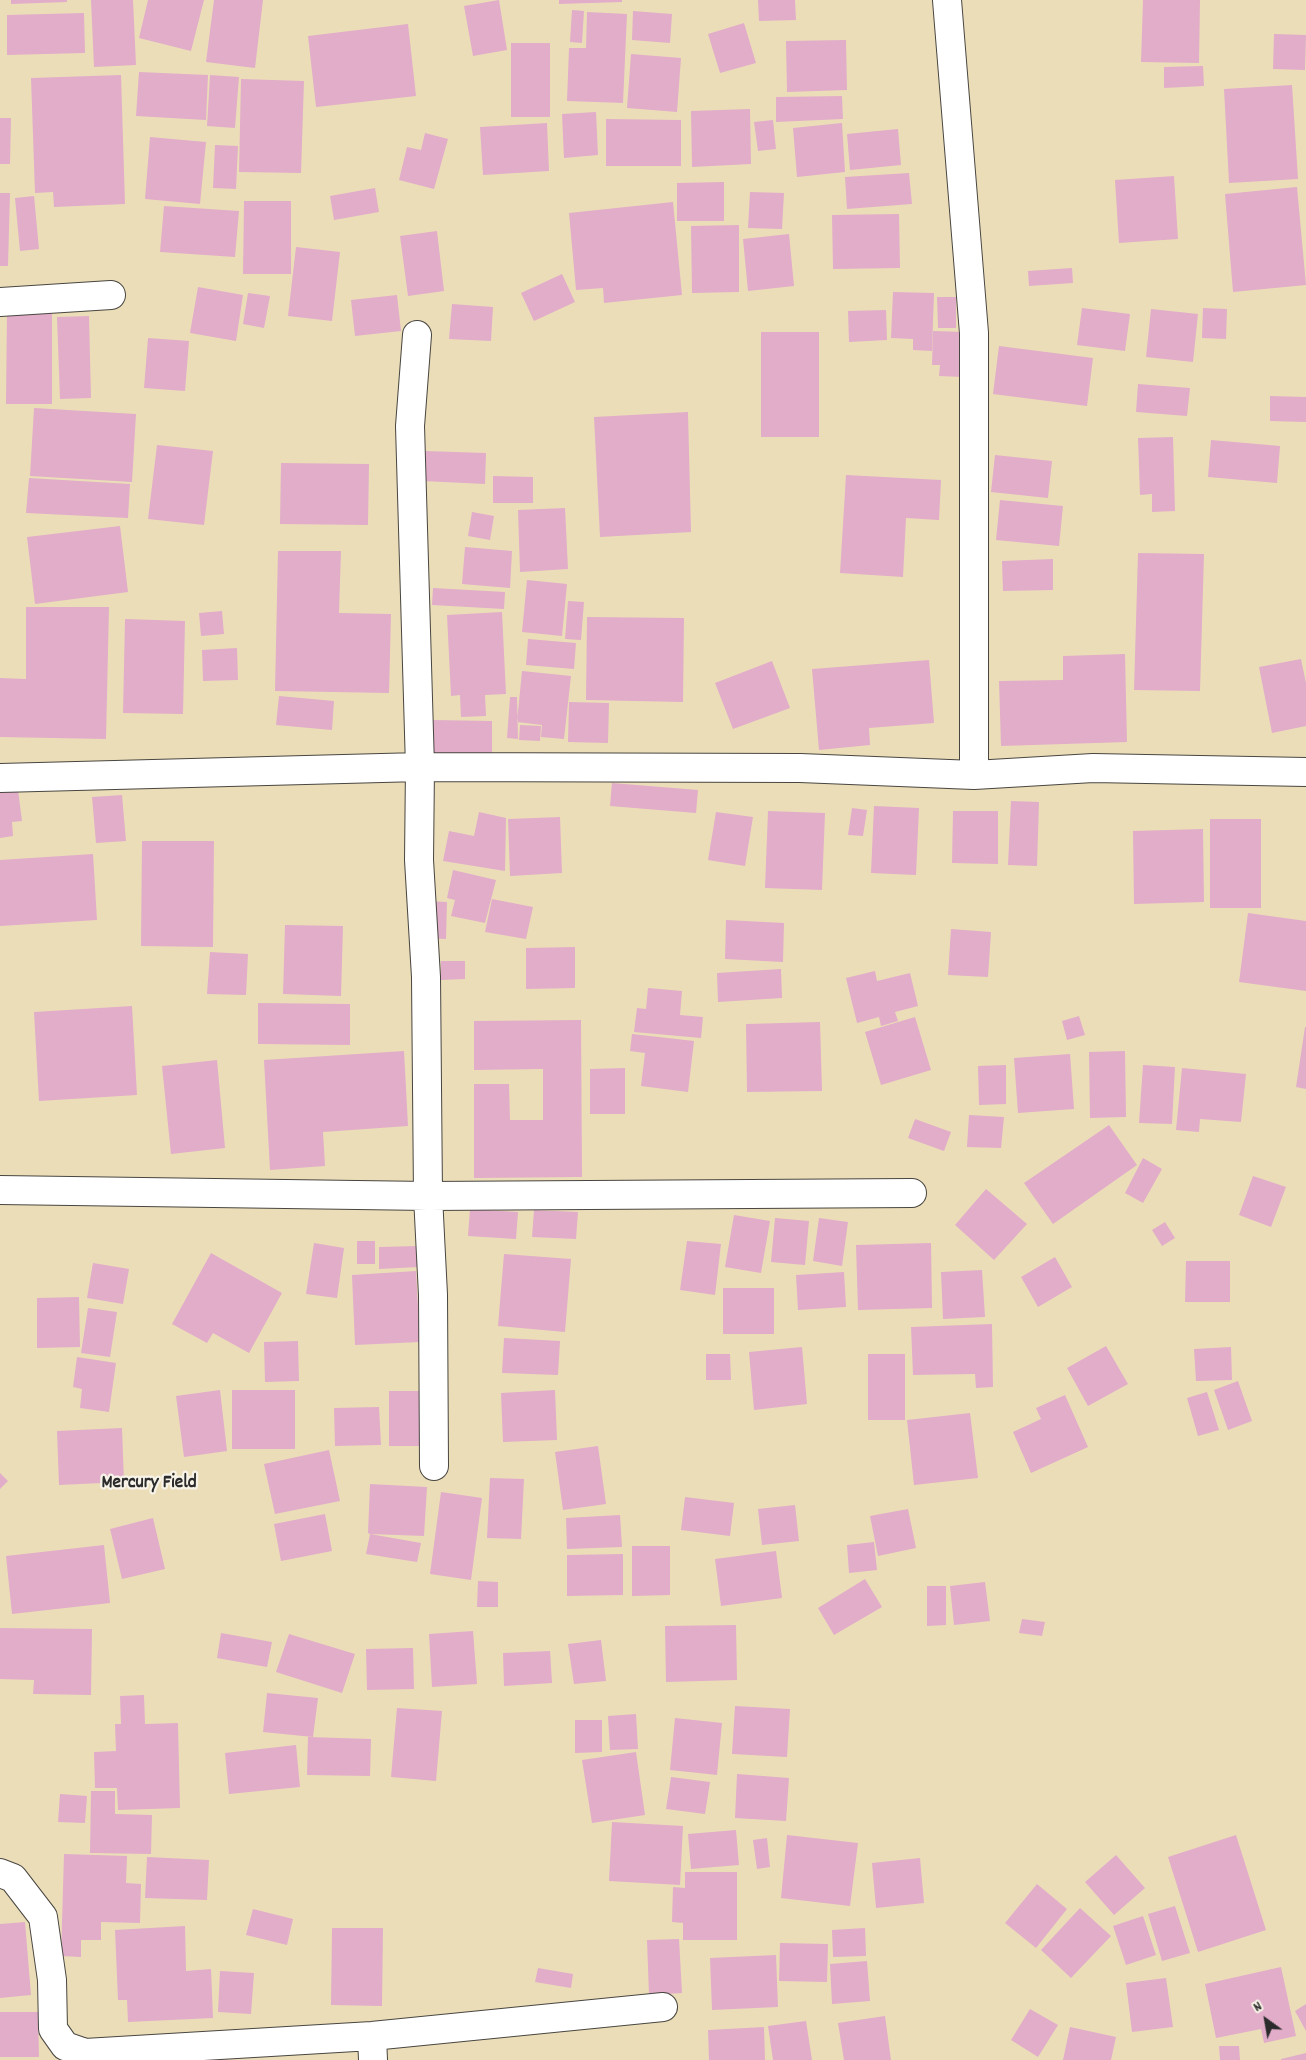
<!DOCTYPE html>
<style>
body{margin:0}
#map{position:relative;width:1306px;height:2060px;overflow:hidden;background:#ecddb9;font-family:Dekko,sans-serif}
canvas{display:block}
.north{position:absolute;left:1241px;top:1995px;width:50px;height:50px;-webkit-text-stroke:4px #f7f3e8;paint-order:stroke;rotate:328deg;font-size:14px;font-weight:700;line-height:20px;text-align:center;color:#2b2b2b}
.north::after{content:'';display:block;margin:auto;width:18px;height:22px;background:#2b2b2b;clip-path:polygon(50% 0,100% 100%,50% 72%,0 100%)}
</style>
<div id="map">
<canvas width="1306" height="2060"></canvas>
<div class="north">N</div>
</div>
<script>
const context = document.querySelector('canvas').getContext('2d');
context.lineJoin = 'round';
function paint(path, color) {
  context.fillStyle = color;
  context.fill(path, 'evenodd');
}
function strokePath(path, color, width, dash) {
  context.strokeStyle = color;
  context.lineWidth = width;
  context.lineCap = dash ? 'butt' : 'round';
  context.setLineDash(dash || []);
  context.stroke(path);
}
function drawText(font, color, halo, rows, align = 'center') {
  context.font = font + ' Dekko,sans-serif';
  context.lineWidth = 4.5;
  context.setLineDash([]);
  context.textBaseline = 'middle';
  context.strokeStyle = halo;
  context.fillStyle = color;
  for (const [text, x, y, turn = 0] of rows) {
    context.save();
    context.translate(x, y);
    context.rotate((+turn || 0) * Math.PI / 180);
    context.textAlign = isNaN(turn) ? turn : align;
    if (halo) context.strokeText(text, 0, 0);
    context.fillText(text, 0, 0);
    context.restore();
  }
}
const building = new Path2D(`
 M11,0H67V2L11,4Z
 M91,0H133L136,65L94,67Z
 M148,0H204L191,51L139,38Z
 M214,0H263L255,68L206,62Z
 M499,0L507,50L473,56L464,6Z
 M559,0H622V2L559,4Z
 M758,0H795L796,20L759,21Z
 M1143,0H1200L1199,63L1141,62Z
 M572,10L584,11L582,43L570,42Z
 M633,11L672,14L670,43L632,40Z
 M587,12L627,14L623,103L567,101L569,48H586Z
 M84,13L85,53L7,55V15Z
 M744,23L756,63L720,73L708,34Z
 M408,24L416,96L316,107L308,36Z
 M1274,34L1306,35L1305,70L1273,69Z
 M846,40L847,90L787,92L786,41Z
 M511,43H550V117H511Z
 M631,54L681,58L677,112L627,108Z
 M1203,66L1204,86L1164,88V67Z
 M139,72L208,75L206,120L136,116Z
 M121,75L125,204L54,207L53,192L35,193L31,78Z
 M210,75L239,77L235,128L207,126Z
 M241,79L304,81L301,173L239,172Z
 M1292,85L1298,179L1229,183L1224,89Z
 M842,96L843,119L776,122V97Z
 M750,109L751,164L692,167L691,111Z
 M596,112L598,155L564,158L562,114Z
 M0,118H11L10,164H0Z
 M606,119L681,120V166H606Z
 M773,120L776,149L758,151L754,122Z
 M547,123L549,171L483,175L480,127Z
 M842,123L845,172L797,177L793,128Z
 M898,129L901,165L850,170L847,134Z
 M425,133L448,139L434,189L399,180L407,147L421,150Z
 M150,137L206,142L200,204L145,199Z
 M215,145L238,146L236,189L213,188Z
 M909,173L912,204L847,209L845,177Z
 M1174,176L1178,239L1119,243L1115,180Z
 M724,182V221H677V183Z
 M1297,187L1306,285L1233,292L1225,194Z
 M375,188L379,212L334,220L330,196Z
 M750,192L784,193L782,229L748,228Z
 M0,193H10L8,266H0Z
 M34,196L39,249L20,251L15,198Z
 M244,201H291V274H243Z
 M673,202L682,295L604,303L603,288L576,290L569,213Z
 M164,206L239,211L235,257L160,252Z
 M899,214L900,268L833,269L832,215Z
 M739,225V292L692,293L691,226Z
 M437,231L444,291L408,296L400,236Z
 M789,234L794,286L748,291L743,239Z
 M296,247L340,252L332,321L288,316Z
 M1072,268L1073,283L1029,286L1028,271Z
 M562,274L575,302L534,321L521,293Z
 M198,287L243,295L236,341L190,333Z
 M893,292L934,293L932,351L913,350V339L891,338Z
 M248,293L270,296L264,328L243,324Z
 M397,295L401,331L355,336L351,300Z
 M937,297H956V328H938Z
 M452,304L493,307L491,341L449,339Z
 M1082,308L1130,314L1125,351L1077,345Z
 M1203,308L1227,309L1226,339L1202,338Z
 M1151,309L1198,314L1193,362L1146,357Z
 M7,310H52V404H6Z
 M886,310L887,340L849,342L848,311Z
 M89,316L91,398L60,399L57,317Z
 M933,331L964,332L962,377L939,376L940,365H932Z
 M761,332H819V437H761Z
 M148,338L189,341L185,391L144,388Z
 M999,346L1093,358L1087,406L993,394Z
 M1138,384L1190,388L1187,416L1136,412Z
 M1270,396L1306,397V422L1270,421Z
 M34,408L136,414L132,482L30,476Z
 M688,412L691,532L600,537L594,417Z
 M1173,437L1175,511L1152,512V494L1140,495L1138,438Z
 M1211,440L1280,446L1277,483L1208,477Z
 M157,445L213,451L204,525L148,519Z
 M425,451L486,453L485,484L423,481Z
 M995,455L1052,461L1048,498L991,492Z
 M281,463L369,464L368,525L280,524Z
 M846,475L941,480L939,520L906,518L903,577L840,573Z
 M493,476L533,477V503H493Z
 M29,478L130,484L128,518L26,513Z
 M1000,500L1063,506L1059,546L996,540Z
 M565,508L568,569L520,572L518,510Z
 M472,512L494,516L490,540L468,536Z
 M120,526L128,592L35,604L27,537Z
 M465,547L512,551L510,588L462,584Z
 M278,551H341L339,613L391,614L389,693L275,691Z
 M1138,553L1204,554L1200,691L1134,690Z
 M1053,559V590L1003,591L1002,561Z
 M527,580L567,584L562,636L522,632Z
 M433,588L505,592L504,609L432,605Z
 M568,601L584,602L581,640L565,639Z
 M26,607H109L106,739L0,737V678L26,679Z
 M222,611L224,634L201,636L199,613Z
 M502,612L506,694L485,695L486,716L461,717L460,695L451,696L447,615Z
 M587,617L684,618L683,702L586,700Z
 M125,619L185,621L183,714L123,713Z
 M528,639L576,643L574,669L526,665Z
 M237,648L238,680L203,681L202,650Z
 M1125,654L1127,742L1001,746L999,681L1063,680V656Z
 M1301,659L1306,683V726L1272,733L1259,667Z
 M929,660L934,723L869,728L870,745L819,750L812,669Z
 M772,661L790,708L733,729L715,683Z
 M522,671L571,676L564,739L541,737L542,725L517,722Z
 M279,696L334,701L332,730L276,725Z
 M510,697H517L518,739L507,738Z
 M569,702L609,703L608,743L568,742Z
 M432,720L492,721V755H431Z
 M520,725L541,726L540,741L519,740Z
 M612,783L698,790L696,813L610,806Z
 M18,790L22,821L12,822L13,836L0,838V793Z
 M122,795L126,841L96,843L92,797Z
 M1011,801L1039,802L1037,866L1008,865Z
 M874,806L919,808L916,875L871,873Z
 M852,808L867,810L863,836L848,835Z
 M768,811L825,813L822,890L765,888Z
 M953,811H998V864L952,863Z
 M479,812L506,818L505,871L443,861L449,831L474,836Z
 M716,812L753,817L745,866L708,860Z
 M560,817L562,873L510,876L508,819Z
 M1210,819H1261V908H1210Z
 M1203,829L1204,902L1134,904L1133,831Z
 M142,841H214L213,947L141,946Z
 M93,854L97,920L0,926V860Z
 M453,870L496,880L485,923L451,916L455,900L447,898Z
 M492,899L533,907L526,939L485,932Z
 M427,901L447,902L446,939L426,938Z
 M1248,913L1306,921V991L1239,982Z
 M726,920L784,923L783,962L725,959Z
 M285,925L343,926L341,996L283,994Z
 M951,929L991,932L988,977L948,975Z
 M575,947V988L526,989V948Z
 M210,952L248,954L246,995L207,994Z
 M441,961H465V979L441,980Z
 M781,969L782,998L718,1002L717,973Z
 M875,971L877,981L910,973L918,1006L895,1012L898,1021L881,1026L879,1017L857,1023L846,978Z
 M648,988L682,991L680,1015L703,1017L701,1038L634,1032L637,1008L646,1009Z
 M258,1003L350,1004V1045L258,1044Z
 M132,1006L137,1095L39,1101L34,1012Z
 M1079,1016L1085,1035L1067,1040L1062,1021Z
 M915,1017L931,1070L881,1085L865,1032Z
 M581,1020L582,1177L474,1178V1084H509L510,1120H543V1069L474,1070V1021Z
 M820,1022L822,1091L747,1092L746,1024Z
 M1305,1027H1306V1089L1296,1087Z
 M632,1034L694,1041L688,1092L641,1086L645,1053L630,1051Z
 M404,1051L408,1126L323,1132L325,1166L270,1170L264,1060Z
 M1125,1051L1126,1117L1090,1118L1089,1052Z
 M1070,1054L1074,1109L1018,1113L1014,1058Z
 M217,1060L225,1148L171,1154L162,1066Z
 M1006,1065V1104L979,1105L978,1066Z
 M1143,1065L1175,1067L1172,1124L1139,1123Z
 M625,1068V1114H590V1069Z
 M1182,1068L1246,1074L1241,1122L1200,1119L1199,1132L1176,1130Z
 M969,1115L1004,1117L1001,1148L967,1147Z
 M915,1119L951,1132L944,1151L908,1138Z
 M1109,1125L1137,1165L1053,1224L1024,1183Z
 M1143,1158L1162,1169L1143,1203L1125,1193Z
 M1253,1176L1286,1187L1271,1227L1239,1215Z
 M986,1189L1027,1224L994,1260L955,1225Z
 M470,1209L518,1212L516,1239L468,1236Z
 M534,1210L578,1212L576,1239L532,1237Z
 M734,1215L770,1221L761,1273L725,1267Z
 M775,1218L809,1221L805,1265L771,1262Z
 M819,1218L848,1222L842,1266L813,1261Z
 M1165,1222L1175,1238L1162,1246L1152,1230Z
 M357,1241H375V1264H357Z
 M687,1241L721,1244L715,1295L680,1290Z
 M314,1243L344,1248L337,1298L306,1294Z
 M931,1243L932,1308L858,1310L856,1245Z
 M418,1246L419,1267L379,1269V1247Z
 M211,1253L282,1293L249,1353L213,1333L207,1343L172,1324Z
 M504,1254L571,1259L565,1332L498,1326Z
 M1055,1257L1072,1287L1038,1307L1021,1277Z
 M1186,1261H1230V1302H1185Z
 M93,1263L129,1269L123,1304L87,1298Z
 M982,1270L985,1317L943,1319L941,1272Z
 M416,1271L420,1342L355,1345L352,1275Z
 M844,1272L846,1307L798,1310L796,1275Z
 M723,1288H774V1334H723Z
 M79,1297L80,1347L37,1348V1298Z
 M88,1308L117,1312L110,1357L81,1353Z
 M992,1324L993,1387L976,1388L975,1374L913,1375L911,1327Z
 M504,1338L560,1341L558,1375L502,1373Z
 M298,1341L299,1381L265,1382L264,1342Z
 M1106,1346L1128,1384L1088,1406L1067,1368Z
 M802,1347L807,1404L754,1410L749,1352Z
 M1231,1347L1232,1380L1196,1381L1194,1349Z
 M706,1354H730L731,1380H706Z
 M868,1354H905V1420H868Z
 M77,1357L116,1363L109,1412L80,1408L82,1389L73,1387Z
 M1238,1381L1252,1421L1228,1430L1214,1390Z
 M220,1390L227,1451L184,1457L176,1396Z
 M232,1390H295V1449H232Z
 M555,1390L557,1440L503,1442L501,1393Z
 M389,1391H423V1446H389Z
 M1207,1392L1219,1430L1198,1436L1187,1398Z
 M1065,1395L1088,1447L1031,1473L1013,1432L1041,1419L1036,1408Z
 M379,1407L381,1445L335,1446L334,1408Z
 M970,1413L978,1478L914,1485L907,1420Z
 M122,1428L124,1482L59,1485L57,1431Z
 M598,1446L606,1504L563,1510L555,1452Z
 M329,1450L340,1501L275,1514L264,1464Z
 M0,1473L8,1481L0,1489Z
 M490,1478L524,1479L521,1539L487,1538Z
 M370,1484L427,1487L424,1536L370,1534L421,1543L417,1562L366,1554L370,1534L368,1533Z
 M441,1492L482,1498L471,1580L430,1574Z
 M685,1497L734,1503L730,1536L681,1530Z
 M795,1505L799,1541L762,1545L758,1509Z
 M908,1509L916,1548L878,1556L870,1516Z
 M325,1514L332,1551L281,1561L274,1524Z
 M620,1515L622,1547L567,1549L566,1518Z
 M153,1518L165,1569L122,1579L110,1529Z
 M874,1542L877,1570L849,1573L847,1545Z
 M104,1545L110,1603L12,1614L6,1556Z
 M632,1546H670V1595L632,1596Z
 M776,1551L782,1598L721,1606L715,1559Z
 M623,1554V1595L567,1596V1555Z
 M865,1579L882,1607L834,1635L818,1608Z
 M478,1581L498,1582V1607H477Z
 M985,1582L990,1621L954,1625L950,1586Z
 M927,1586H946V1625L927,1626Z
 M1022,1619L1045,1622L1042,1636L1019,1633Z
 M736,1625L737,1680L666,1682L665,1626Z
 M0,1628L92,1629L91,1695L33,1694L34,1680L0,1679Z
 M473,1631L477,1684L432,1687L429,1634Z
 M221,1633L272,1642L267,1667L217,1658Z
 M289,1634L355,1654L342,1693L276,1672Z
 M601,1640L606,1681L574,1684L568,1644Z
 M413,1648L414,1689L367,1690L366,1649Z
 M550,1651L552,1683L504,1686L503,1653Z
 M267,1693L318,1698L313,1737L263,1732Z
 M144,1695L145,1724L178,1723L180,1808L118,1810L117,1788H95L94,1752L116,1751L115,1724H121L120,1696Z
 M735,1706L790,1709L787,1757L732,1754Z
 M397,1708L442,1711L436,1781L391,1777Z
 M636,1714L638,1749L610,1750L608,1716Z
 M675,1718L722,1723L717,1775L670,1770Z
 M575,1720H602V1752L575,1753Z
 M308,1737L371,1739L370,1776L307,1775Z
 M296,1745L300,1787L229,1794L225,1753Z
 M636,1752L645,1815L592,1823L582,1760Z
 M737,1774L789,1778L786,1821L735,1818Z
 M671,1777L710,1782L705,1814L666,1809Z
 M91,1791H115V1814L152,1815L151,1854L90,1853Z
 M60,1794L87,1796L85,1823L58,1822Z
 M612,1822L683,1826L680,1885L609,1881Z
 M736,1830L739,1865L691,1869L688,1834Z
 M787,1835L858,1843L850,1906L781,1898Z
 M1236,1835L1266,1930L1198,1952L1168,1857Z
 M767,1838L770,1867L757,1869L753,1840Z
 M64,1854L127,1856L126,1883L141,1884L140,1923L101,1922V1940H81V1957L61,1956Z
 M1116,1855L1145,1888L1114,1915L1085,1882Z
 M147,1857L209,1860L207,1900L145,1898Z
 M920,1858L924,1903L876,1908L872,1863Z
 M685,1872H737V1940H683V1923L672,1922L673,1887L685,1888Z
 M1037,1884L1067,1909L1036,1948L1005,1923Z
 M1175,1906L1190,1953L1162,1961L1148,1914Z
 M1080,1908L1111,1936L1071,1978L1041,1950Z
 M253,1909L293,1919L287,1945L246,1935Z
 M1143,1916L1156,1955L1126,1965L1113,1926Z
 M25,1922L31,1995L0,1998V1924Z
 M185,1926L186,1971L211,1969L213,2018L128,2022L127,2000H118L115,1930Z
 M332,1928H383L382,2006L331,2005Z
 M865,1928L866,1956L833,1957L832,1930Z
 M679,1939L682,1993L649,1995L647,1940Z
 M780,1943L828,1944L827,1982L779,1981Z
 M776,1955L778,2007L712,2010L710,1958Z
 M867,1961L870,2001L832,2004L830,1964Z
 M1281,1967L1296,2036L1264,2043L1261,2029L1216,2038L1205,1984Z
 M538,1968L573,1974L571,1988L535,1982Z
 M220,1971L254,1973L251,2014L218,2012Z
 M1166,1978L1173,2027L1132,2032L1126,1983Z
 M1306,2004V2031L1295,2011Z
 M1030,2009L1058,2025L1038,2057L1011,2040Z
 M0,2012H38L39,2057H0Z
 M885,2016L891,2060H844L838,2023Z
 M806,2021L812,2060H773L768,2026Z
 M764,2027L765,2060H709L708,2030Z
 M1070,2027L1116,2037L1111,2060H1063Z
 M1219,2046H1239L1240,2060H1220Z
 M1306,2053V2060H1281V2059Z`);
const minor = new Path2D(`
 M947,0L974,333V775
 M0,302L111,295
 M417,335L410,426L420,767L419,860L426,977L428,1196L912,1193
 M0,778L420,767L800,768L974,775L1093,768L1306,772
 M0,1190L428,1196L433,1295L434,1466
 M0,1873L13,1878L43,1917L52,1980L53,2029L65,2046L85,2053L372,2036L663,2007
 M372,2036L373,2060`);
const neighbourhoodNames = [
 ["Mercury Field",149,1484]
];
paint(building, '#e1adc9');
strokePath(minor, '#484640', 30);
strokePath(minor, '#fff', 28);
drawText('bold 19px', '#2b2b2b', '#f7f3e8', neighbourhoodNames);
</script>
